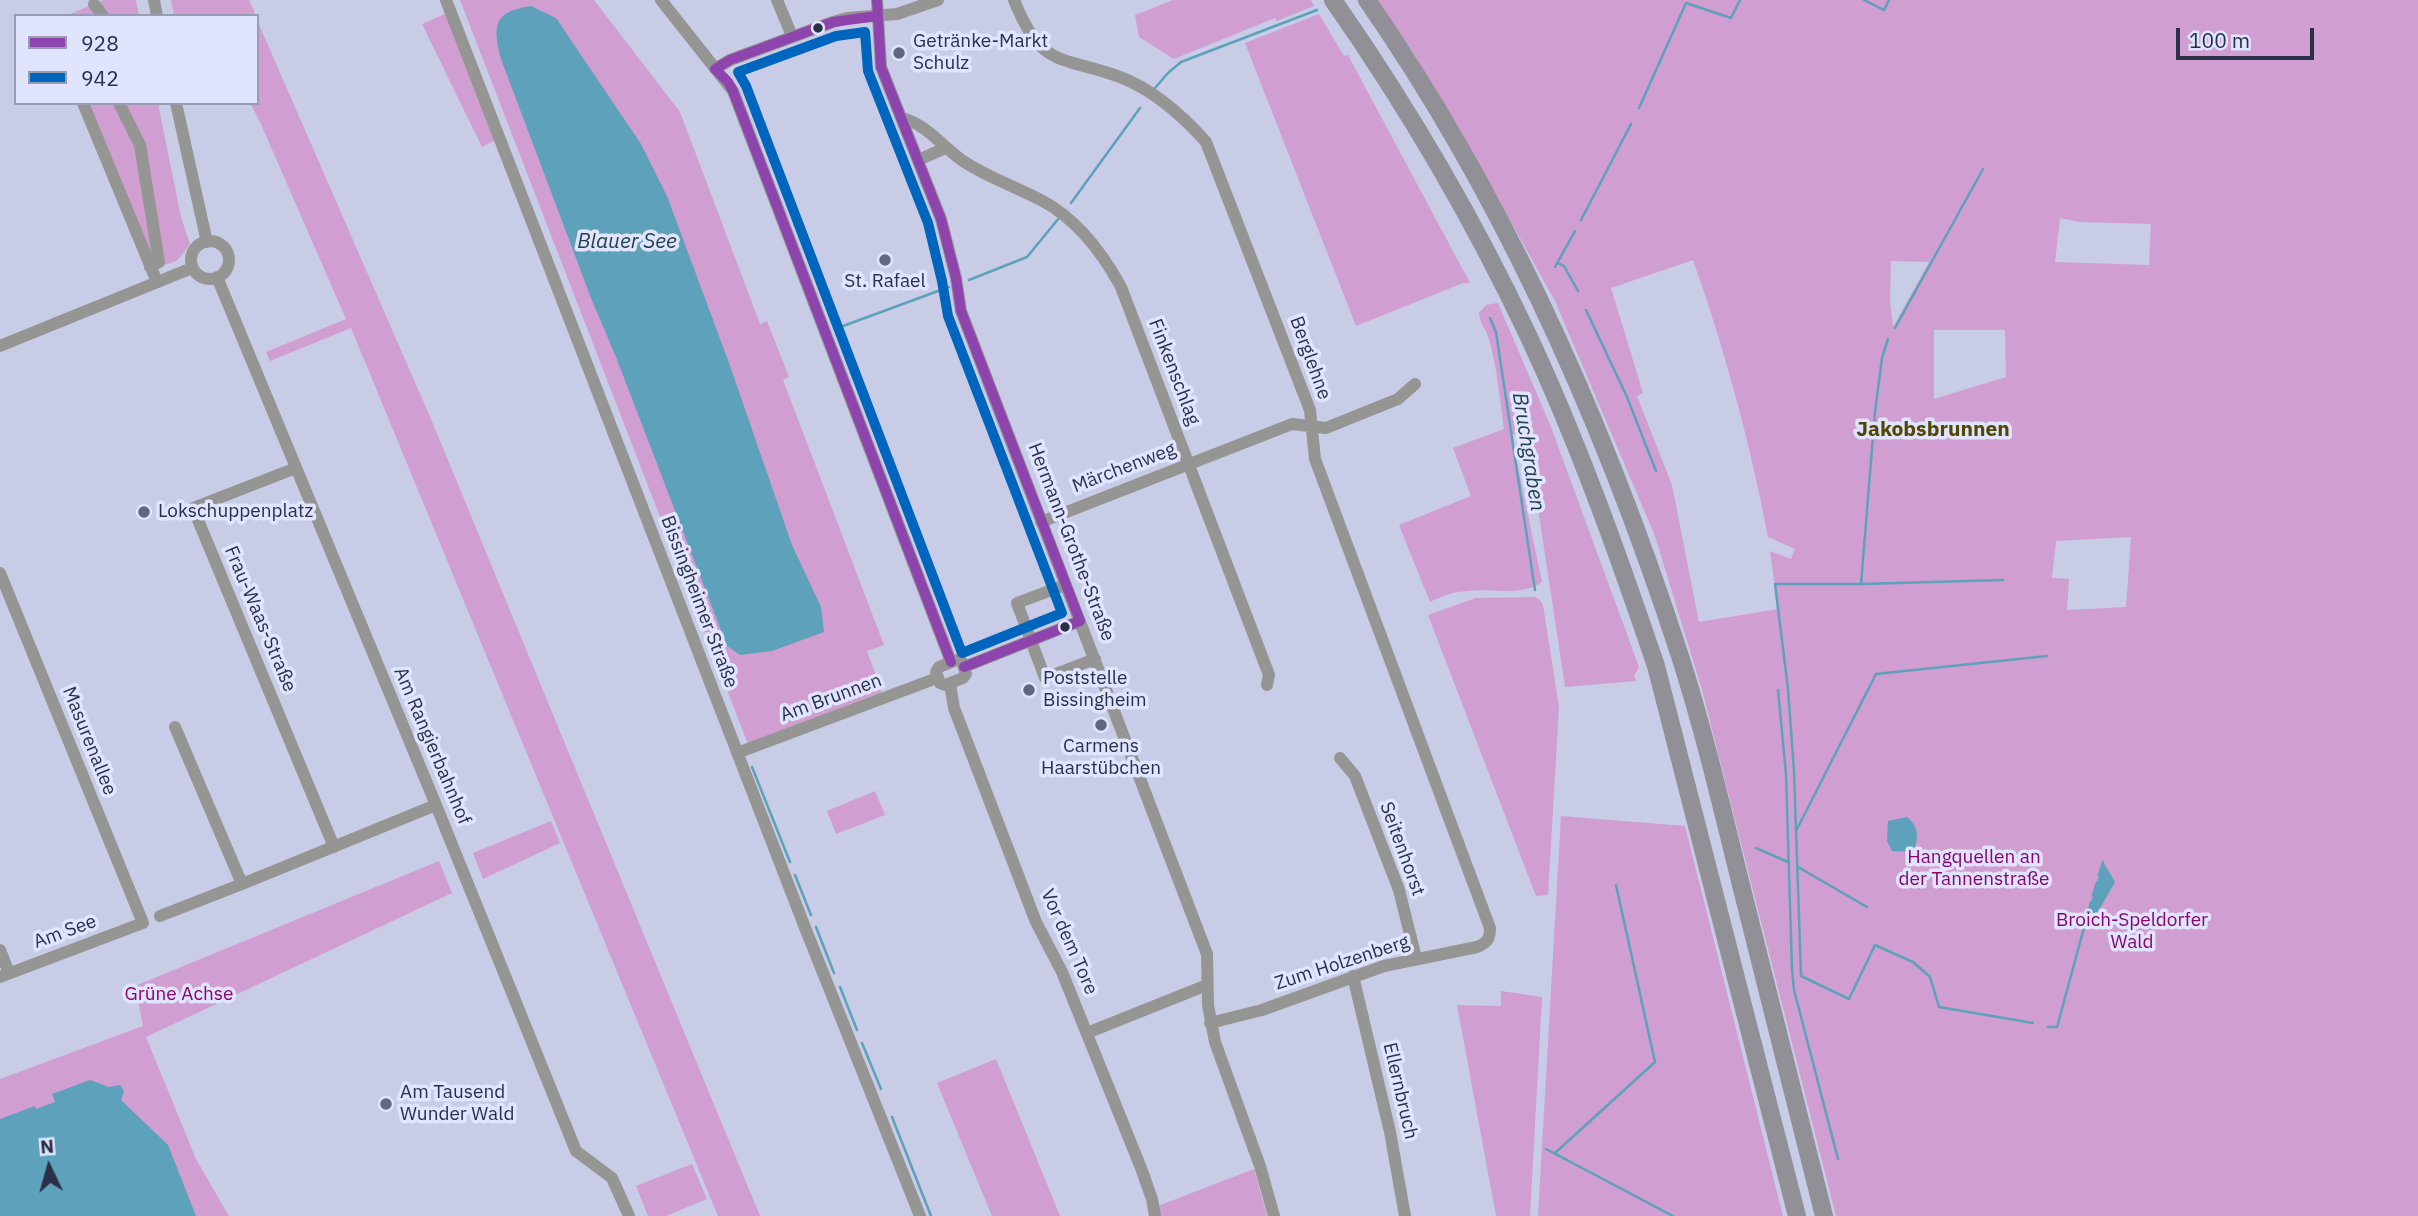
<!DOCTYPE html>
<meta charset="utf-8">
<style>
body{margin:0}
#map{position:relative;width:2418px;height:1216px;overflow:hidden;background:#c8cce7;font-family:"IBM Plex Sans",sans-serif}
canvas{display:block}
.legend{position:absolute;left:14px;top:14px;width:245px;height:91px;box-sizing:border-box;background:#e0e4fe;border:2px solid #989cb5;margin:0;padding:9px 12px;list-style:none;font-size:21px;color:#2c2f48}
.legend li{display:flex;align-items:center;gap:14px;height:35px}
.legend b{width:35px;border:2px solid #989cb5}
.north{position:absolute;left:14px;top:1132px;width:70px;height:70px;-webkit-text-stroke:5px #e0e4fe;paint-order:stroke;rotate:355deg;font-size:19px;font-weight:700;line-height:28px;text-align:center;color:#2c2f48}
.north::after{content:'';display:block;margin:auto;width:24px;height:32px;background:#2c2f48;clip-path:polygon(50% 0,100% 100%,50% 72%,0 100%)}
.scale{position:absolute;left:2176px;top:28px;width:138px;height:32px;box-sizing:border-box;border:4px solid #2c2f48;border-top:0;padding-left:9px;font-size:21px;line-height:24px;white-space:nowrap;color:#2c2f48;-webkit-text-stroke:5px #e0e4fe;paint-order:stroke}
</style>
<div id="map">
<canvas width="2418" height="1216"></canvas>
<ul class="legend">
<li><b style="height:9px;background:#8e44ad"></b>928</li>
<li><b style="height:9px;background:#0065bd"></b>942</li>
</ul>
<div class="north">N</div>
<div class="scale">100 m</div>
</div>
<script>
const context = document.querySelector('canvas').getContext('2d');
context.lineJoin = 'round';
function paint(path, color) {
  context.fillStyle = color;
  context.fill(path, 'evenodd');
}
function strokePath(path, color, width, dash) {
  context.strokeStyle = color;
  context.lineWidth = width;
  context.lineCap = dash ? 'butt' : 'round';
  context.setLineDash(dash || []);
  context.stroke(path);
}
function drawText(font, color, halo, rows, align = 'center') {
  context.font = font + ' "IBM Plex Sans",sans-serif';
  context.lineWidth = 7;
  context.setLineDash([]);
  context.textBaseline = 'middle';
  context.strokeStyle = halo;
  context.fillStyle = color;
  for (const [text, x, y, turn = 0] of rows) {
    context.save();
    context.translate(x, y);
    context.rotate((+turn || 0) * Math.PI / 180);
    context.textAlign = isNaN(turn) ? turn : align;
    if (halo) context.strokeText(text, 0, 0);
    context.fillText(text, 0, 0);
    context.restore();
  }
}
const green = new Path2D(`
 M104,0H136L139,16H65Z
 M171,0H249L256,16H174Z
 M460,0H594L680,112L760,324L767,321L789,377L783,380L884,645L867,651L882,692L748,744Z
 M1173,0H1311L1314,6L1277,21L1275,18L1174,59L1139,37L1135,15Z
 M1377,0H2418V1216H1836L1702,690L1655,536L1555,301L1461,132L1413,52ZM2060,218L2079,222L2151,224L2149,265L2055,262ZM1693,260C1725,350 1750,443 1768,537L1795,549L1791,559L1770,551L1778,609L1699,622L1672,485L1637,396L1643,393L1611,288ZM1891,261L1929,262L1893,327L1890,301ZM1934,330H2005L2006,377L1934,399ZM2131,537L2126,607L2067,610L2069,579L2052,578L2056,541Z
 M447,13L496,140L482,147L422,24Z
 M1319,14L1344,56L1348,55L1470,283H1463L1356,326L1245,43Z
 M257,20L431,419L760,1216H718L351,328L270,361L266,352L346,319L260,122L250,103H257Z
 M86,103H158L181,217L190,244C173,268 179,258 154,269Z
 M1498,303L1551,427L1639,667L1634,676L1636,681L1565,687L1527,435L1511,434L1542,582C1521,597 1491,588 1467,591C1453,592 1442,596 1430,602L1399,525L1471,496L1453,448L1504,429C1500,399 1497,368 1489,339C1486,329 1480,324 1479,313L1486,305Z
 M1534,597L1539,599L1543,605L1559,707L1548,895L1536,896L1428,615L1476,598Z
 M875,791L885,815L836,834L827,811Z
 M1561,816L1685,826L1783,1216H1538Z
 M551,821L560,843L483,879L473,853Z
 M439,861L452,893L146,1037L196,1159L229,1216H0V1079L143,1026L135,986Z
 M1501,991L1542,997L1530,1216H1496L1457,1005L1501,1006Z
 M996,1059L1060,1216H992L937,1083Z
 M692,1164L707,1199L666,1216H648L636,1186Z
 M1254,1169L1267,1216H1160L1158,1206Z`);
const water = new Path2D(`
 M531,6L556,18L641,144L667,196L729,363L792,545L821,607L824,632L772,651L740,655L727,646L616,357L591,298L501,59C493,26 492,12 531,6Z
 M1907,817C1919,827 1919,839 1913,852L1892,851L1887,841L1888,821Z
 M2103,862L2115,882L2095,917L2088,913Z
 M90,1080L109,1087L120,1085L124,1091L121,1100L168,1145L196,1216H0V1119L35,1106L36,1109L55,1102L52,1094Z`);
const stream = new Path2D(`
 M1864,0L1884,10L1889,0
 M1155,88L1168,73L1181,62L1317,10
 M1639,108L1686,3L1731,18L1740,0
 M1071,203L1140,108
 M1581,220L1631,124
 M1558,263L1564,266L1578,291
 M1555,267L1575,231
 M969,280L1027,257L1059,218
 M1586,310L1627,397L1656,471
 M1490,318L1496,332L1535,590
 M1895,328L1983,169
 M835,329L949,287
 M2003,580L1861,584H1775L1788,689L1794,771L1801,976L1849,999L1875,945L1913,962L1930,977L1939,1007L2033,1023
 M1861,584L1875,412L1882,358L1888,339
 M1778,690L1786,774L1792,970L1794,990L1838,1159
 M752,767L790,862
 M1797,829L1876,674L2047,656
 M1756,848L1788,862
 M1798,867L1867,907
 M795,875L811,915
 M2099,875L2103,862
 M2093,895L2097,882
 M816,927L834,973
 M840,987L857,1030
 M2048,1027H2057L2091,902
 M862,1043L881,1089
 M892,1117L931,1216
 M1546,1149L1673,1216
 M1555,1153L1655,1062L1616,885`);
const minor = new Path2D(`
 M154,0L157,16
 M446,0L804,925L920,1216
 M661,0L733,91L951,662
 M777,0L792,36
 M877,0L881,67L941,219L956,278L961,311L1207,954L1208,1005L1215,1042L1260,1166L1274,1216
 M1014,0C1042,70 1060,55 1120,77C1154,90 1182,115 1206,142L1310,410L1315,459L1490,928C1490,939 1487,943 1477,947L1384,966L1262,1010L1210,1023
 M94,4L103,16
 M715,69L730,60L833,22L847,18L897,14L938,0
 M83,103L157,282
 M119,103L140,145L159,262L150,267
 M176,103L207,242
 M902,118C926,124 943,147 963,161C987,177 1016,187 1041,200C1077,219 1102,252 1121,287L1269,675L1267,685
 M918,160L946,148
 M191 260a19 19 0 1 1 38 0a19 19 0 1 1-38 0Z
 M217,277L436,805L576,1151L612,1178L629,1216
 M0,346L192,268
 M296,468L193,508L334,847
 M1041,522L1292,424L1326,428L1398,399L1415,384
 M0,573L143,923L0,977
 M1065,585L1017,603L1045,678L1095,659
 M957,660L962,662L966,674L963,678L945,685L940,683L936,672L939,667Z
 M964,667L1080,621
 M950,684L954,708L1036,922L1062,972L1141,1168L1152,1199L1155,1216
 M737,753L937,678
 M1340,758L1355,776L1399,890L1416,958
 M242,884L436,805
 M160,916L242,884L175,727
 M0,950L9,973
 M1353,976L1390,1132L1405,1216
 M1087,1033L1207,985`);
const highway = new Path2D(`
 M1333,0C1407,106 1473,218 1528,335C1578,442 1618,554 1656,666L1797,1216
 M1367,0C1506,200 1605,425 1680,656C1704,731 1722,808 1741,885C1769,995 1796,1106 1824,1216`);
const bus1 = new Path2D(`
 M877,0L881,67L941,219L956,278L961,311L1080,621
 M715,69L728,82L733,91L951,662
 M715,69L730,60L833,22L877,16
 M964,667L1080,621`);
const bus2 = new Path2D(`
 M865,32L868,71L928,223L942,281L948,316L1062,613L962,653L746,86L738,72L836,36Z`);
const markers = [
 [818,28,6,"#2c2f48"],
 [899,53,7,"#636680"],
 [885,260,7,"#636680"],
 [144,512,7,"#636680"],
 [1065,627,6,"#2c2f48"],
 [1029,690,7,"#636680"],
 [1101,725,7,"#636680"],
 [386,1104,7,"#636680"]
];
const poiNames = [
 ["Getränke-Markt",913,42],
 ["Schulz",913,64],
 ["St. Rafael",885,282,"center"],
 ["Lokschuppenplatz",158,512],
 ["Poststelle",1043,679],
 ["Bissingheim",1043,701],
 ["Carmens",1101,747,"center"],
 ["Haarstübchen",1101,769,"center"],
 ["Am Tausend",400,1093],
 ["Wunder Wald",400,1115]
];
const streetNames = [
 ["Berglehne",1310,358,70],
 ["Finkenschlag",1174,372,69],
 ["Märchenweg",1124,468,-21],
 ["Hermann-Grothe-Straße",1071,542,69],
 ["Bissingheimer Straße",699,602,69],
 ["Frau-Waas-Straße",260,619,67],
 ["Am Brunnen",831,698,-20],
 ["Masurenallee",89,741,68],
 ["Am Rangierbahnhof",432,746,67],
 ["Seitenhorst",1402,849,70],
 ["Am See",65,932,-20],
 ["Vor dem Tore",1069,942,66],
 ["Zum Holzenberg",1342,963,-18],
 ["Ellernbruch",1400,1091,77]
];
const parkNames = [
 ["Hangquellen an",1974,858],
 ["der Tannenstraße",1974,880],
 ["Broich-Speldorfer",2132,921],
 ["Wald",2132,943],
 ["Grüne Achse",179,995]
];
const waterNames = [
 ["Blauer See",627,242],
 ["Bruchgraben",1528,452,81]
];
const neighbourhoodNames = [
 ["Jakobsbrunnen",1933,430]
];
paint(green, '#d09ed0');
paint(water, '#5da1ba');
strokePath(stream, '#5da1ba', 2.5);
strokePath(minor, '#959594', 12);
strokePath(highway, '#919097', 18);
strokePath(bus1, '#8e44ad', 10);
strokePath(bus2, '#0065bd', 10);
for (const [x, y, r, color] of markers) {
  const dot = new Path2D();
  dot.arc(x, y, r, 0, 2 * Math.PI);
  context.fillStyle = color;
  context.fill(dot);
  strokePath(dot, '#e0e4fe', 2.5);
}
drawText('19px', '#2c2f48', '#e0e4fe', poiNames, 'left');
drawText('19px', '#2c2f48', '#e0e4fe', streetNames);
drawText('19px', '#8b0472', '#e0e4fe', parkNames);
drawText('italic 21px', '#244149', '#e0e4fe', waterNames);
drawText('bold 21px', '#524603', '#e0e4fe', neighbourhoodNames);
</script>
